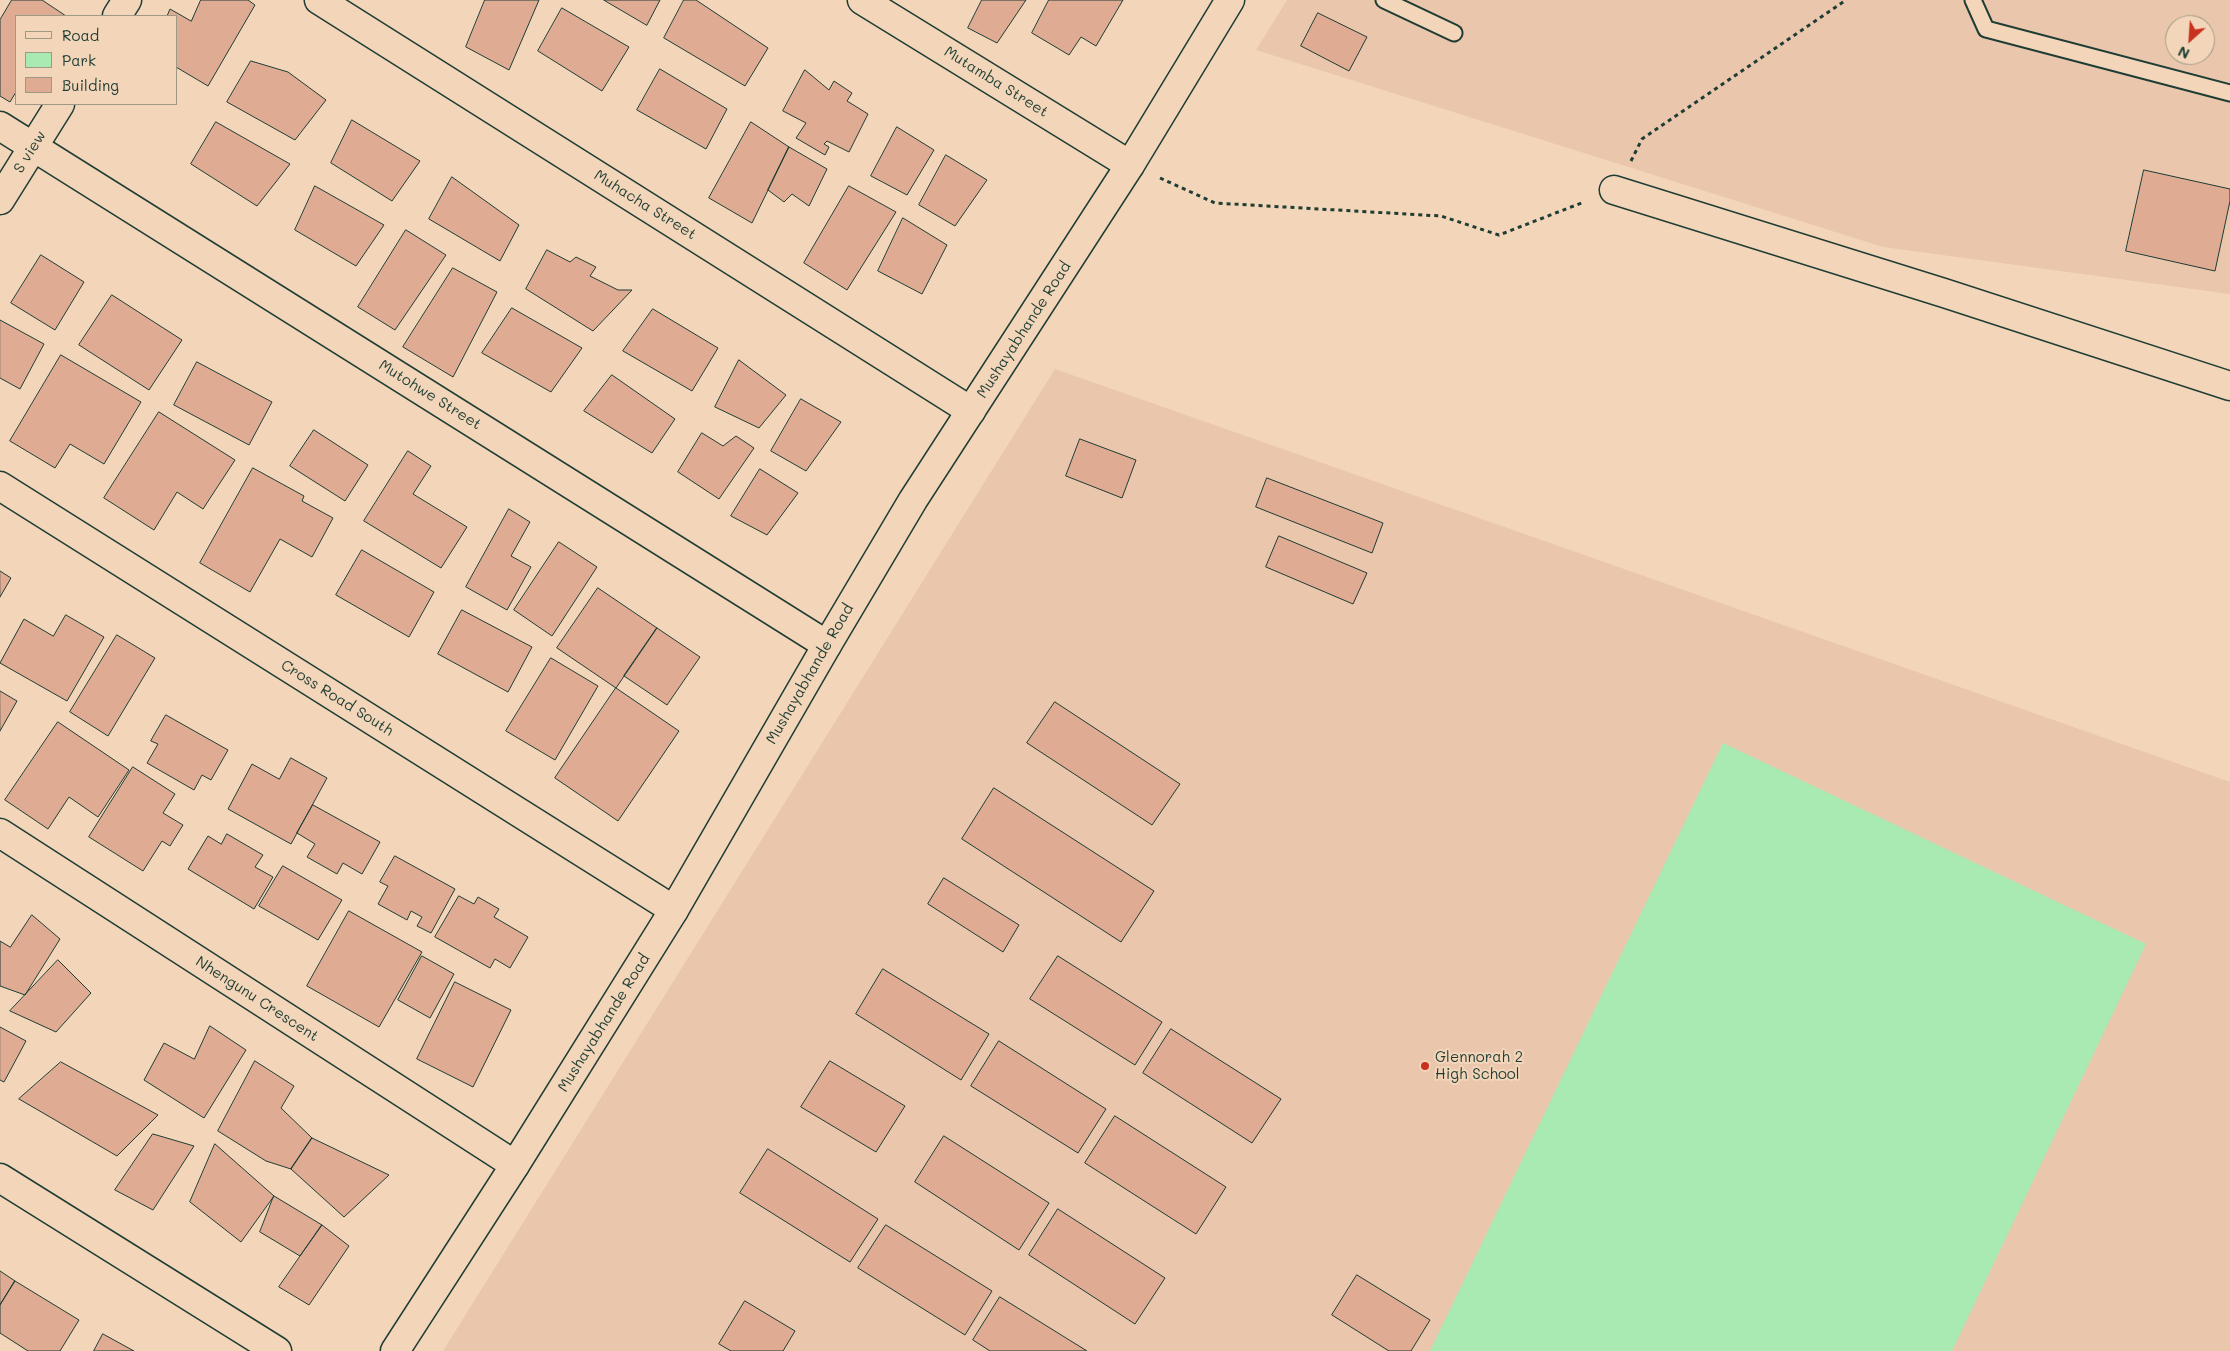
<!DOCTYPE html>
<style>
body{margin:0}
#map{position:relative;width:2230px;height:1351px;overflow:hidden;background:#f3d6b9;font-family:Mali,sans-serif}
canvas{display:block}
.legend{position:absolute;left:15px;top:15px;width:162px;height:90px;box-sizing:border-box;background:#f3d6b9;border:1px solid #9e9984;margin:0;padding:6px 9px;list-style:none;font-size:15px;color:#1f3d34}
.legend li{display:flex;align-items:center;gap:10px;height:25px}
.legend b{width:25px;border:1px solid #9e9984}
.north{position:absolute;left:2165px;top:15px;width:50px;height:50px;box-sizing:border-box;background:#f3d6b9;border:1px solid #9e9984;border-radius:50%;rotate:206deg;font-size:14px;font-weight:700;line-height:20px;text-align:center;color:#1f3d34}
.north::after{content:'';display:block;margin:auto;width:18px;height:22px;background:#c8321e;clip-path:polygon(50% 0,100% 100%,50% 72%,0 100%)}
</style>
<div id="map">
<canvas width="2230" height="1351"></canvas>
<ul class="legend">
<li><b style="height:6px;background:#f3d6b9"></b>Road</li>
<li><b style="height:14px;background:#a9eab3"></b>Park</li>
<li><b style="height:14px;background:#dfab93"></b>Building</li>
</ul>
<div class="north">N</div>
</div>
<script>
const context = document.querySelector('canvas').getContext('2d');
context.lineJoin = 'round';
function paint(path, color) {
  context.fillStyle = color;
  context.fill(path, 'evenodd');
}
function strokePath(path, color, width, dash) {
  context.strokeStyle = color;
  context.lineWidth = width;
  context.lineCap = dash ? 'butt' : 'round';
  context.setLineDash(dash || []);
  context.stroke(path);
}
function drawText(font, color, halo, rows, align = 'center') {
  context.font = font + ' Mali,sans-serif';
  context.lineWidth = 4;
  context.setLineDash([]);
  context.textBaseline = 'middle';
  context.strokeStyle = halo;
  context.fillStyle = color;
  for (const [text, x, y, turn = 0] of rows) {
    context.save();
    context.translate(x, y);
    context.rotate((+turn || 0) * Math.PI / 180);
    context.textAlign = isNaN(turn) ? turn : align;
    if (halo) context.strokeText(text, 0, 0);
    context.fillText(text, 0, 0);
    context.restore();
  }
}
const built = new Path2D(`
 M1287,0H2230V294L1883,247L1256,50ZM2175,25H2205V55H2175Z
 M1055,369L2230,782V1351H443Z`);
const green = new Path2D(`
 M1723,743L2146,944L1952,1351H1430Z`);
const building = new Path2D(`
 M12,0H42L66,16H16V92L10,102L0,96V20Z
 M201,0H248L255,5L208,86L176,67V16H167L170,9L191,21Z
 M485,0H539L509,70L466,47Z
 M604,0H660L647,25Z
 M684,0H696L768,48L745,86L664,38Z
 M982,0H1026L997,43L968,28Z
 M1049,0H1123L1096,46L1081,37L1069,55L1032,33Z
 M562,8L629,47L602,91L538,51Z
 M1318,13L1367,37L1349,71L1301,46Z
 M251,61L288,72L326,100L295,140L227,102Z
 M660,69L727,109L706,149L637,110Z
 M805,70L829,90L834,81L852,93L847,101L868,114L849,152L827,141L824,144L829,147L825,155L796,138L806,123L783,111Z
 M352,120L420,161L392,201L331,163Z
 M216,122L290,164L257,206L191,164Z
 M751,122L789,147L752,223L709,198Z
 M897,127L934,150L907,195L871,176Z
 M789,147L827,169L809,206L792,194L784,202L768,190Z
 M946,155L987,180L955,226L919,205Z
 M2144,170L2230,189V201L2215,271L2126,251Z
 M452,177L519,225L500,261L429,219Z
 M315,186L384,225L356,266L295,230Z
 M849,186L896,212L847,290L804,263Z
 M903,218L947,245L922,294L878,271Z
 M406,230L446,255L395,330L358,307Z
 M547,250L570,262L576,257L596,267L590,276L618,290H632L593,331L526,289Z
 M41,255L84,282L55,330L11,303Z
 M453,268L497,292L453,377L403,347Z
 M112,295L182,340L149,390L79,345Z
 M512,308L582,348L551,392L482,353Z
 M653,309L718,348L692,391L623,351Z
 M0,320L44,344L20,389L0,378Z
 M61,355L141,402L104,464L70,444L55,468L10,441Z
 M739,360L786,395L759,428L715,407Z
 M197,362L272,402L249,445L174,405Z
 M612,375L675,419L652,453L584,411Z
 M801,399L841,422L806,471L771,451Z
 M159,412L235,460L203,509L177,492L154,530L104,498Z
 M314,430L368,465L345,501L290,466Z
 M702,433L723,446L736,436L754,448L719,499L678,472Z
 M1080,439L1136,460L1122,498L1066,476Z
 M408,451L431,466L413,494L467,527L441,568L364,521Z
 M253,468L304,496L302,501L333,518L312,557L280,539L250,592L200,563Z
 M760,469L798,493L767,535L731,516Z
 M1267,478L1383,523L1372,553L1256,507Z
 M509,509L530,522L511,556L531,567L507,610L466,587Z
 M1279,536L1367,573L1353,604L1266,567Z
 M559,542L597,567L552,636L514,610Z
 M362,550L434,592L409,637L336,595Z
 M0,571L11,578L0,597Z
 M598,588L657,628L616,688L557,648Z
 M462,610L532,647L508,692L438,654Z
 M66,615L104,637L67,701L0,663L24,619L53,636Z
 M657,628L700,657L667,705L624,676Z
 M117,635L155,658L108,736L70,712Z
 M551,658L598,686L555,760L506,731Z
 M616,688L679,731L618,821L555,778Z
 M0,691L17,701L0,731Z
 M1055,702L1180,784L1152,825L1027,743Z
 M166,715L228,750L211,780L202,775L194,790L147,763L158,744L151,741Z
 M58,722L129,770L98,817L69,797L48,829L5,800Z
 M291,758L327,778L291,844L228,809L252,764L279,779Z
 M133,767L175,794L163,813L183,825L170,846L162,841L143,871L89,837Z
 M994,788L1154,891L1121,942L962,839Z
 M313,805L380,842L362,874L343,863L337,874L307,857L315,844L297,833Z
 M227,834L263,855L255,867L273,877L254,909L188,869L208,836L221,844Z
 M395,856L455,889L431,933L417,926L422,917L411,911L407,920L378,904L388,886L380,882Z
 M283,866L342,900L318,940L259,906Z
 M944,878L1019,925L1003,952L928,904Z
 M459,896L474,904L478,897L499,909L494,917L528,937L510,968L495,959L490,968L435,937Z
 M349,911L422,952L379,1027L307,986Z
 M32,915L60,939L25,995L0,986V941L10,947Z
 M422,956L454,974L430,1018L398,1000Z
 M1058,956L1162,1022L1135,1065L1030,999Z
 M58,960L91,993L56,1032L10,1011Z
 M883,969L989,1034L961,1080L856,1014Z
 M455,982L511,1010L473,1087L417,1059Z
 M210,1026L246,1050L204,1118L144,1080L164,1043L194,1059Z
 M0,1027L26,1041L4,1082L0,1080Z
 M1171,1029L1281,1099L1252,1143L1143,1073Z
 M999,1041L1106,1109L1078,1153L971,1086Z
 M255,1061L294,1086L281,1108L312,1138L291,1169L266,1161L218,1131Z
 M830,1061L905,1106L876,1152L801,1107Z
 M61,1062L158,1115L117,1156L19,1099Z
 M1115,1116L1226,1187L1196,1234L1085,1163Z
 M153,1134L194,1146L153,1210L115,1190Z
 M944,1136L1049,1203L1019,1250L915,1182Z
 M312,1138L389,1175L344,1217L291,1169Z
 M215,1144L274,1196L241,1242L190,1202Z
 M768,1149L878,1219L850,1262L740,1193Z
 M274,1196L322,1225L300,1256L260,1232Z
 M1058,1209L1165,1278L1135,1324L1029,1255Z
 M322,1225L349,1246L309,1305L279,1287Z
 M886,1225L992,1291L965,1335L858,1268Z
 M0,1271L15,1281L0,1305Z
 M1357,1275L1430,1320L1411,1351H1389L1332,1315Z
 M15,1281L79,1320L60,1351H28L0,1333V1305Z
 M1000,1297L1087,1351H990L973,1340Z
 M745,1301L795,1331L783,1351H731L719,1344Z
 M103,1334L134,1351H94Z`);
const path = new Path2D(`
 M1631,161L1642,139L1846,0
 M1160,178L1215,203L1441,216L1499,235L1584,202`);
const lane = new Path2D(`
 M1384,0L1454,33
 M1973,0L1986,29L2230,93`);
const street = new Path2D(`
 M319,0L971,411
 M862,0L1130,165
 M117,16L127,0
 M0,126L827,645
 M1614,190L1944,293L2230,386
 M0,200L60,104
 M0,486L674,910
 M0,833L515,1165
 M0,1178L277,1351`);
const secondary = new Path2D(`
 M395,1351L515,1165L674,910L827,645L913,500L1130,165L1230,0`);
const markers = [
 [1425,1066,5,"#c8321e"]
];
const streetNames = [
 ["Mutamba Street",996,82,32],
 ["S view",30,152,-58],
 ["Muhacha Street",645,205,32],
 ["Mushayabhande Road",1024,330,-57],
 ["Mutohwe Street",430,395,32],
 ["Mushayabhande Road",810,674,-60],
 ["Cross Road South",337,698,32],
 ["Nhengunu Crescent",257,999,33],
 ["Mushayabhande Road",604,1023,-58]
];
const poiNames = [
 ["Glennorah 2",1435,1057],
 ["High School",1435,1074]
];
paint(built, '#e9c6ac');
paint(green, '#a9eab3');
paint(building, '#dfab93');
strokePath(building, '#1f3d34', 1);
strokePath(lane, '#1f3d34', 19);
strokePath(street, '#1f3d34', 31);
strokePath(secondary, '#1f3d34', 31);
strokePath(path, '#1f3d34', 3, [4, 4]);
strokePath(lane, '#f3d6b9', 15);
strokePath(street, '#f3d6b9', 28);
strokePath(secondary, '#f3d6b9', 28);
for (const [x, y, r, color] of markers) {
  const dot = new Path2D();
  dot.arc(x, y, r, 0, 2 * Math.PI);
  context.fillStyle = color;
  context.fill(dot);
  strokePath(dot, '#f3d6b9', 2);
}
drawText('15px', '#1f3d34', '#f3d6b9', streetNames);
drawText('15px', '#1f3d34', '#f3d6b9', poiNames, 'left');
</script>
